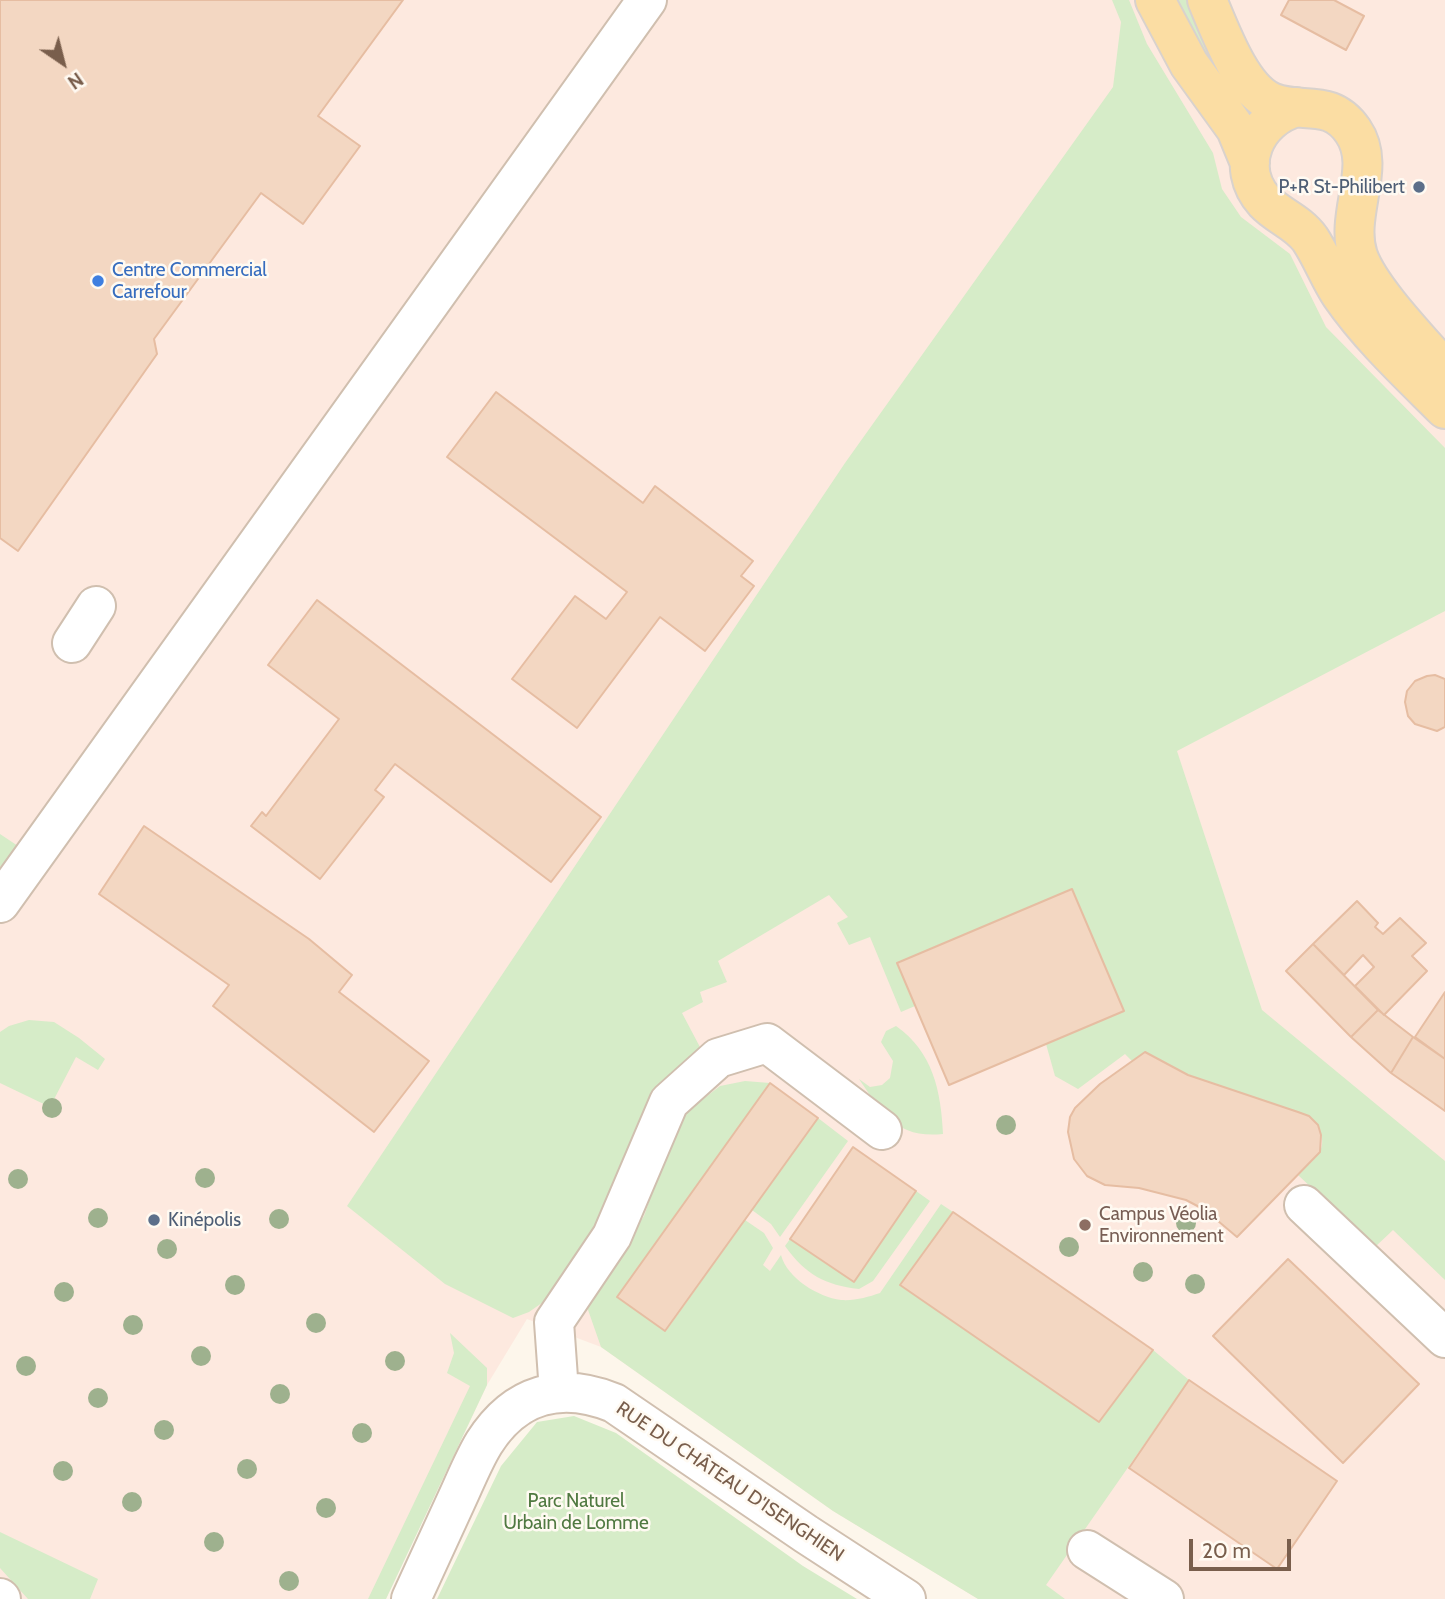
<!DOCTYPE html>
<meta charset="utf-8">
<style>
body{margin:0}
#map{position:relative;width:1445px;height:1599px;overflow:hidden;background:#fdf6eb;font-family:Cabin,sans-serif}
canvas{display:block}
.north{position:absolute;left:28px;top:28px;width:70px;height:70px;-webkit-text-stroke:5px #fffaf2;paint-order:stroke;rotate:145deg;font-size:19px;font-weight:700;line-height:28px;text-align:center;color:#795e4c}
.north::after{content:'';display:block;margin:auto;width:24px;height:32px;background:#795e4c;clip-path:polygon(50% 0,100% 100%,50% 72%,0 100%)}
.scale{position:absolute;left:1189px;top:1539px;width:102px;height:32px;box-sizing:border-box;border:4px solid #795e4c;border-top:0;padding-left:9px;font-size:21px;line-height:24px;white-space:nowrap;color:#795e4c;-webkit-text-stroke:5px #fffaf2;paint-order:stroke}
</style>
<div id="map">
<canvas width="1445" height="1599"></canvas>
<div class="north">N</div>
<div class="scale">20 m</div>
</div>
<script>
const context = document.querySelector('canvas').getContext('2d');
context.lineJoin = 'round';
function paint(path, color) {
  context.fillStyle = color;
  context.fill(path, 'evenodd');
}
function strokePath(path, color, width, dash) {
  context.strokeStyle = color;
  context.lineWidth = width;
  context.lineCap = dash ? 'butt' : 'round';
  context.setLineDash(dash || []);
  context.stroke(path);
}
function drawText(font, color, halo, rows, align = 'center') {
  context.font = font + ' Cabin,sans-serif';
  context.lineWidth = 5;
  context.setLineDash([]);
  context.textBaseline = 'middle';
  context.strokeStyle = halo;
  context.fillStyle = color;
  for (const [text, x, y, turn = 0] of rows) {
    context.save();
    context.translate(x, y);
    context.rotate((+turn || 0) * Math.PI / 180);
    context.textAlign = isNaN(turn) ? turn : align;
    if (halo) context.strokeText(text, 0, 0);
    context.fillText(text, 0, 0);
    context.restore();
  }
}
const commercial = new Path2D(`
 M0,0H1445V1599H978L833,1511L601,1347L527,1319L487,1385L386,1599H0Z`);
const green = new Path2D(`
 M1112,0H1129L1147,44L1213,153L1222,189L1241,217L1290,254L1326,327L1445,448V611L1177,751L1262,1010L1445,1161V1280L1393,1230L1375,1247L1298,1175C1304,1168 1314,1161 1319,1153C1327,1141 1319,1124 1309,1116L1188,1075L1145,1052L1132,1061L1125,1054L1078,1089L1055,1076L1046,1044L1124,1011L898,964L915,1006L901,1012L870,937L849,945L837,923L848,917L829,895L718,961L727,982L700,992L703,1002L682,1013L701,1049L556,1293L529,1312L513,1318L445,1284L347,1206L845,463L1113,87L1121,22Z
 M1168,0H1192L1225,62L1209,72Z
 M0,834L18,846L0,867Z
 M29,1020L54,1022L79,1038L105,1059L98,1070L76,1057L50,1107L0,1083V1032L9,1026Z
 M896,1026C933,1052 941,1091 943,1134C897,1139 882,1113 859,1079L870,1087L882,1085L890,1078L893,1061L881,1042L886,1031Z
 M745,1081L770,1083L618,1297L666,1331L745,1220L764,1233L773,1248L763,1265L770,1271L781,1255C787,1278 818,1297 841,1300C855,1301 868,1297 880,1293L941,1204L953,1212L901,1286L1099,1422L1153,1350L1189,1380L1046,1585L1065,1599H978L833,1511L601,1347L587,1307L644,1216L671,1139L689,1110L720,1086Z
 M818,1118L848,1141L780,1237L771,1224L752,1210Z
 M916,1191L930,1201L873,1281L859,1289C825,1285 806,1275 785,1246L790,1239L854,1282Z
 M450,1333L487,1368V1385L386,1599H368L470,1386L447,1373L454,1353Z
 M574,1416L616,1433L803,1566L857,1599H437L501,1466L537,1422Z
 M0,1532L98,1579L90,1599H28L0,1568Z`);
const building = new Path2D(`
 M0,0H403L318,116L360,146L303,224L261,193L154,339L157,354L18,551L0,538Z
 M1289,0H1334L1364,16L1346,50L1281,15Z
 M496,392L643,503L655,486L753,561L741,576L754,586L705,651L660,617L577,728L512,679L575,596L606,619L627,592L447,457Z
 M317,600L601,817L551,882L395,764L375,790L384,797L320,879L251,826L262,812L266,816L339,719L268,665Z
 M1435,675L1445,679V727L1437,731L1415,724L1408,716L1405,702L1407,691L1415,681L1427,676Z
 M144,826L309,939L352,975L339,992L429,1061L374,1132L213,1006L229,985L99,894Z
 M1072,889L1124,1011L949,1085L897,963Z
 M1357,901L1378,923L1375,927L1383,934L1400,918L1426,943L1412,956L1427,971L1384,1015L1355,986L1374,967L1363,955L1344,975L1313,944Z
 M1313,944L1378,1010L1351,1037L1286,971Z
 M1445,992V1059L1415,1037Z
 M1378,1010L1413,1037L1391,1073L1351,1037Z
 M1413,1037L1445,1059V1111L1391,1073Z
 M1145,1052L1188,1075L1298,1112L1309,1116L1318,1125L1321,1135L1320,1152L1237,1237L1205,1210L1186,1200L1139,1188L1105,1185L1087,1176L1074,1159L1068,1132L1070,1117L1075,1108L1100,1084Z
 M770,1083L818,1118L665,1331L617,1297Z
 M853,1147L916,1191L854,1282L790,1239Z
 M953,1212L1153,1350L1099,1422L900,1285Z
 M1288,1259L1419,1384L1343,1463L1213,1336Z
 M1189,1380L1337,1481L1277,1569L1129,1468Z`);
const minor = new Path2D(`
 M72,643L96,606
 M0,903L647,0
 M1304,1205L1445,1338
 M559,1392L554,1322L612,1236L669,1102L718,1058L767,1043L882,1130
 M1087,1550L1164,1599
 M0,1598L1,1599
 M411,1599C426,1566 441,1534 456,1501C465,1482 473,1461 484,1443C515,1394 560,1381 614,1403L806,1534L906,1599`);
const major = new Path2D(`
 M1155,0L1189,64L1236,129L1250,163
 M1207,0C1220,30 1240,88 1271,102C1301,115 1330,97 1353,131C1378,167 1344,214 1358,256C1370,290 1420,341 1445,370
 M1297,107C1255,118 1233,167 1265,202C1278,216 1298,222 1310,239C1322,257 1329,277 1341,295C1370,337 1409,373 1445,409`);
const trees = [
 [52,1108],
 [1006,1125],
 [205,1178],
 [18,1179],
 [98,1218],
 [279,1219],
 [1186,1223],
 [1069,1247],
 [167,1249],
 [1143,1272],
 [1195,1284],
 [235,1285],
 [64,1292],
 [316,1323],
 [133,1325],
 [201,1356],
 [395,1361],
 [26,1366],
 [280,1394],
 [98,1398],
 [164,1430],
 [362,1433],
 [247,1469],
 [63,1471],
 [132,1502],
 [326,1508],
 [214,1542],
 [289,1581]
];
const markers = [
 [1419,187,7,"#5c6f8a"],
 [98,281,7,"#3f7fe0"],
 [154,1220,7,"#5c6f8a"],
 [1085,1225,7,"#8d6e63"]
];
const serviceNames = [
 ["P+R St-Philibert",1405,187],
 ["Kinépolis",168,1220,"left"]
];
const shopNames = [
 ["Centre Commercial",112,270],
 ["Carrefour",112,292]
];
const educationNames = [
 ["Campus Véolia",1099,1214],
 ["Environnement",1099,1236]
];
const streetNames = [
 ["RUE DU CHÂTEAU D'ISENGHIEN",730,1482,34]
];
const parkNames = [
 ["Parc Naturel",576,1501],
 ["Urbain de Lomme",576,1523]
];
paint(commercial, '#fde9df');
paint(green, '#d6ecc8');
paint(building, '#f3d7c2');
strokePath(building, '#e6bda2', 2);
strokePath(minor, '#d0bfaf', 42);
strokePath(major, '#d9d2cd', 42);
strokePath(minor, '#fff', 38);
strokePath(major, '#fbdda3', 38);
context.fillStyle = '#9eb18e';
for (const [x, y] of trees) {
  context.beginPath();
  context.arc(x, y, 10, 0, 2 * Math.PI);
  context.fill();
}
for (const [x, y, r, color] of markers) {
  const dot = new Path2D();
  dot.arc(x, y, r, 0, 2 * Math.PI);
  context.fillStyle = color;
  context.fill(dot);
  strokePath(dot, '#fffaf2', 2.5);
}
drawText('19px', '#4e5e75', '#fffaf2', serviceNames, 'right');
drawText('19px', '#366cbe', '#fffaf2', shopNames, 'left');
drawText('19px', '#785e54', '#fffaf2', educationNames, 'left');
drawText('19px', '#795e4c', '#fffaf2', streetNames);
drawText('19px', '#507941', '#fffaf2', parkNames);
</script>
